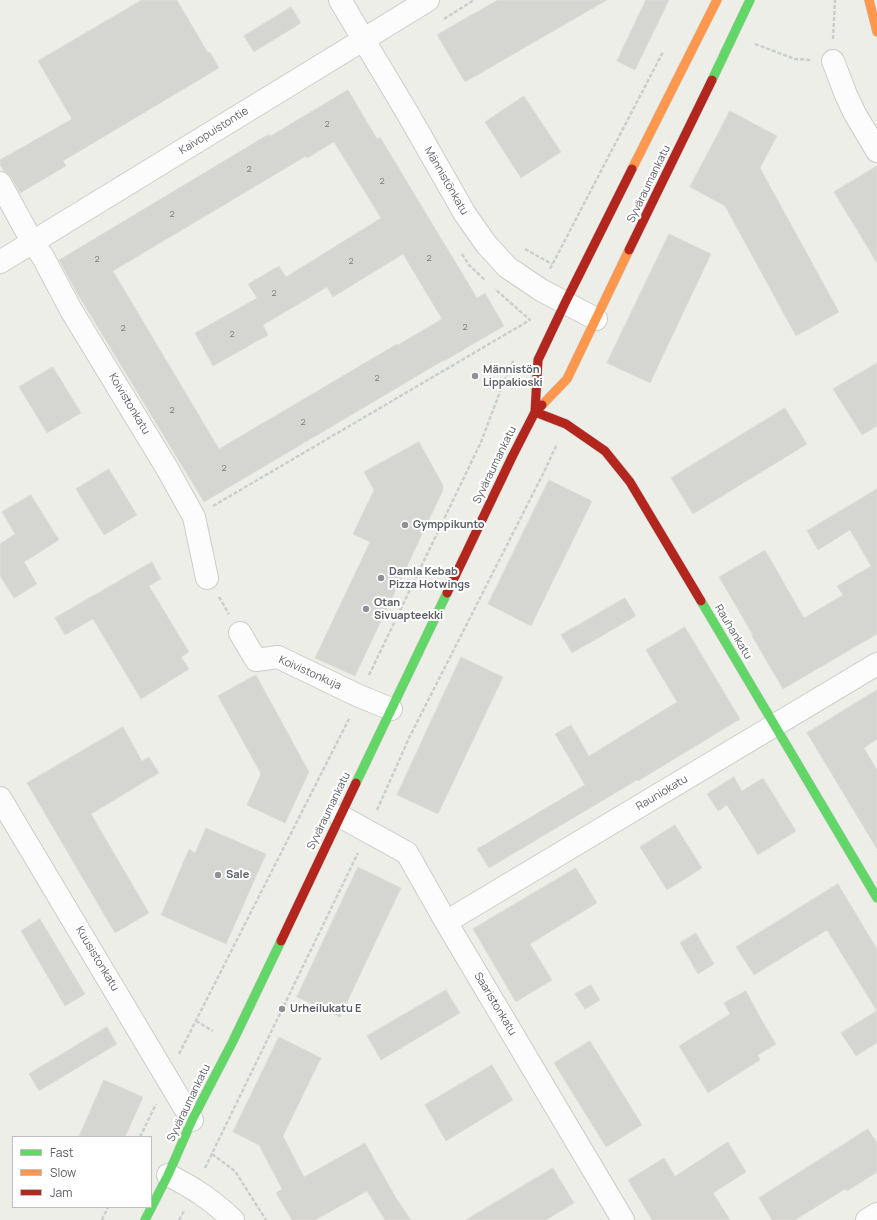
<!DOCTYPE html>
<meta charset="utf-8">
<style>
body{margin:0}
#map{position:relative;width:877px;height:1220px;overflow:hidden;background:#eeeee8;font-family:Manrope,sans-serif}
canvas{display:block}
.legend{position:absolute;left:12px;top:1136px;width:140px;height:72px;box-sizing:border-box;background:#fff;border:1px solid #bebfc2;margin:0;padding:5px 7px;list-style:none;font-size:12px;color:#5d5f67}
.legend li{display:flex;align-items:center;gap:8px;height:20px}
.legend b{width:20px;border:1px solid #bebfc2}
</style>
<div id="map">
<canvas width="877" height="1220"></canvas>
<ul class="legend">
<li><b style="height:5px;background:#63d668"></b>Fast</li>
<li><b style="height:5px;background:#ff974d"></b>Slow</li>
<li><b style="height:5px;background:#b3261e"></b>Jam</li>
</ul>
</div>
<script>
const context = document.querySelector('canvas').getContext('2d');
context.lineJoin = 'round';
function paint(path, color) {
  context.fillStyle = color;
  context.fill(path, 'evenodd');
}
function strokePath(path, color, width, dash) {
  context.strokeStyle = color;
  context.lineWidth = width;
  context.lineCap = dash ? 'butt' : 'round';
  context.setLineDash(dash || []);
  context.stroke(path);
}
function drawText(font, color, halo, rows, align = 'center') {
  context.font = font + ' Manrope,sans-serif';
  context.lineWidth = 4;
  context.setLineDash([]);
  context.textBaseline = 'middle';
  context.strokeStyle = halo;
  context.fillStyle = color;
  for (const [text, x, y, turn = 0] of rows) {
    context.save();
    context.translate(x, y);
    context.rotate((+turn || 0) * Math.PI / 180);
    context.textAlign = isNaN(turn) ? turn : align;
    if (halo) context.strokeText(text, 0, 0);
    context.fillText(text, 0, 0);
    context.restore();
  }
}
const building = new Path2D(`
 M142,0H177L208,53L210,52L219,68L63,161L66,166L20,193L11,177L4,171L0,165V160L72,119L38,61Z
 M498,0H607L465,82L437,35Z
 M646,0H669L635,70L617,61Z
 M291,7L301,23L254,52L244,36Z
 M348,90L377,139L380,137L477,298L485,293L504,326L444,361V360L204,502L77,293L59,260L269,134L270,136ZM334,142L381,218L286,277L279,266L248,284L257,298L195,333L213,366L268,335L263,325L327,287L333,297L403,254L442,319L398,345L397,344L219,449L113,271L306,156L307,158Z
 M524,96L561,152L521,178L485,122Z
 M730,111L777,136L760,168L839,312L796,336L725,206L690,187Z
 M877,166V263L834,192Z
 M669,234L711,254L650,383L607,363Z
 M877,363V426L862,435L833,389Z
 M53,367L81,413L47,433L19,387Z
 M785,408L807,444L693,514L671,478Z
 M419,442L443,485V490L355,676L315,658L370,542L353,534L374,490L364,472Z
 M109,469L137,515L104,535L76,489Z
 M549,480L592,501L531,626L488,604Z
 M877,489V634L783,689L752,636L753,635L719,577L765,550L804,618L843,595L837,586L871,566L850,530L818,550L807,531Z
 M31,495L59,540L24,562L37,584L14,598L0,576V544L15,534L2,512Z
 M152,562L161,579L149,586L189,652L181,657L189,669L141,699L93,619L65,635L55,618Z
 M625,598L636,616L572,653L561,635Z
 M685,627L740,719L638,781L637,780L489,868L477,849L585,785L555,734L571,725L589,756L677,702L646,650Z
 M461,657L503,677L438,814L397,795Z
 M256,675L309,772L285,823L247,805L261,774L218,696Z
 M877,690V739L864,748L877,770V849L807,733Z
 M123,727L142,761L149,757L159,773L91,814L149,913L115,933L27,783Z
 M734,777L742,791L763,778L796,831L758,855L727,805L718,811L707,794Z
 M675,825L702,868L667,890L640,847Z
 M206,828L266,854L226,944L161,915L189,849L195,853Z
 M358,867L401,888L340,1017L297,997Z
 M576,868L597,903L530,944L552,980L516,1002L473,929Z
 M838,884L877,949V1011L827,930L754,975L736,947Z
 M40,919L85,994L65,1006L21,931Z
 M696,933L714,964L698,974L680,943Z
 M591,985L600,1000L585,1009L575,994Z
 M446,990L460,1013L381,1060L367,1036Z
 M746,991L761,1019L776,1044L758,1055L760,1060L708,1093L679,1046L730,1014L724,1003Z
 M877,1011V1043L856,1056L841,1033Z
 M107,1027L117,1044L39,1091L29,1074Z
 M279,1037L321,1058L283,1136L304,1177L365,1143L396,1198L411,1220H385L367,1191L315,1220H292L276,1193L282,1189L259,1145L233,1132Z
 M590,1041L642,1125L606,1147L554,1063Z
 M492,1065L513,1100L446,1141L425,1105Z
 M104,1080L143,1097L125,1137H79Z
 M868,1129L877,1143V1172L847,1191L845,1189L795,1220H772L759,1198Z
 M728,1142L746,1172L713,1193L730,1220H652L628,1180L664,1158L675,1176Z
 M553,1168L574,1203L546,1220H466Z`);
const path = new Path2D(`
 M444,19L474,0
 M833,39L835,0
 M755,44L795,59L811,60
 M525,249L552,264
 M462,254L469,265L485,280
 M550,269L663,52
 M213,506L530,320L495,289
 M219,597L229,614
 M369,675L481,442L501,389L514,359
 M377,810L409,738L544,472L557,444
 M196,1021L213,1031
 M179,1054L350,717
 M140,1137L156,1104
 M212,1154L235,1171L266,1220
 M205,1168L358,853
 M102,1220L108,1207
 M179,1220L184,1211`);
const street = new Path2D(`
 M340,0L408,114L465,214L486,244L507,267L541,290L596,319
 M833,61L846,95L855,114L877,151
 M0,183L33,243L43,257L71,310L168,470L194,517L207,578
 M0,262L428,0
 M240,633L256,660L278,657L359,696L391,709
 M0,798L192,1120
 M340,816L407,853L446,922L623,1220
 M446,922L877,664
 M168,1175C194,1188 212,1200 233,1220
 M867,1220L877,1214`);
const fast = new Path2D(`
 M712,80L750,0
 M701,601L877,898
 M356,783L447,593
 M145,1220L168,1175L192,1120L233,1041L281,941`);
const slow = new Path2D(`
 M869,0L877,32
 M632,169L717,0
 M542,405L567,379L629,250`);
const jam = new Path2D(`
 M629,250L712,80
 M535,412L566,424L605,451L630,482L701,601
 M535,412L538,360L565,303L632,169
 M447,593L513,455L535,412L542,405
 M281,941L356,783`);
const markers = [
 [475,376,4,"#909194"],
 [405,525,4,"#909194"],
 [381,578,4,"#909194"],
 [366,609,4,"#909194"],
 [218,875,4,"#909194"],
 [282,1009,4,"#909194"]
];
const numberNames = [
 ["2",327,124],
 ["2",249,169],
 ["2",382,181],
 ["2",172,214],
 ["2",429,258],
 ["2",97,259],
 ["2",351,261],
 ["2",274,293],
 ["2",465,327],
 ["2",123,328],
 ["2",232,334],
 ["2",377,378],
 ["2",172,410],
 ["2",303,422],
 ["2",224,468]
];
const streetNames = [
 ["Kaivopuistontie",214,131,-32],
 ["Männistönkatu",446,181,60],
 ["Syväraumankatu",649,184,-64],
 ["Koivistonkatu",129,404,59],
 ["Syväraumankatu",495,465,-64],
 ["Rauhankatu",733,632,59],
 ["Koivistonkuja",310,673,24],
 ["Rauniokatu",662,793,-31],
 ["Syväraumankatu",329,811,-64],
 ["Kuusistonkatu",97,959,59],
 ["Saaristonkatu",495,1004,59],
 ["Syväraumankatu",189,1103,-64]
];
const poiNames = [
 ["Männistön",483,370],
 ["Lippakioski",483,383],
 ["Gymppikunto",413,525],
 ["Damla Kebab",389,572],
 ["Pizza Hotwings",389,585],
 ["Otan",374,603],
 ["Sivuapteekki",374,616],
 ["Sale",226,875],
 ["Urheilukatu E",290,1009]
];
paint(building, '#d5d5d1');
strokePath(building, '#deddd7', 1);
strokePath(street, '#cccccb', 24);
strokePath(fast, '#ccc', 10);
strokePath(slow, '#ccc', 10);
strokePath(jam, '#ccc', 10);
strokePath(path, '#c9cfcc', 2.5, [4, 2]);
strokePath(street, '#fcfcfc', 22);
strokePath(fast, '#63d668', 9);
strokePath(slow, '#ff974d', 9);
strokePath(jam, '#b3261e', 9);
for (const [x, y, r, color] of markers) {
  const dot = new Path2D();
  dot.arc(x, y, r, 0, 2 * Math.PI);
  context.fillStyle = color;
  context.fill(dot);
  strokePath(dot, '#fff', 1.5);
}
drawText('9px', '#7c7e82', null, numberNames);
drawText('11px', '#5d5f67', '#fff', streetNames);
drawText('bold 11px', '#5d5f67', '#fff', poiNames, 'left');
</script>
